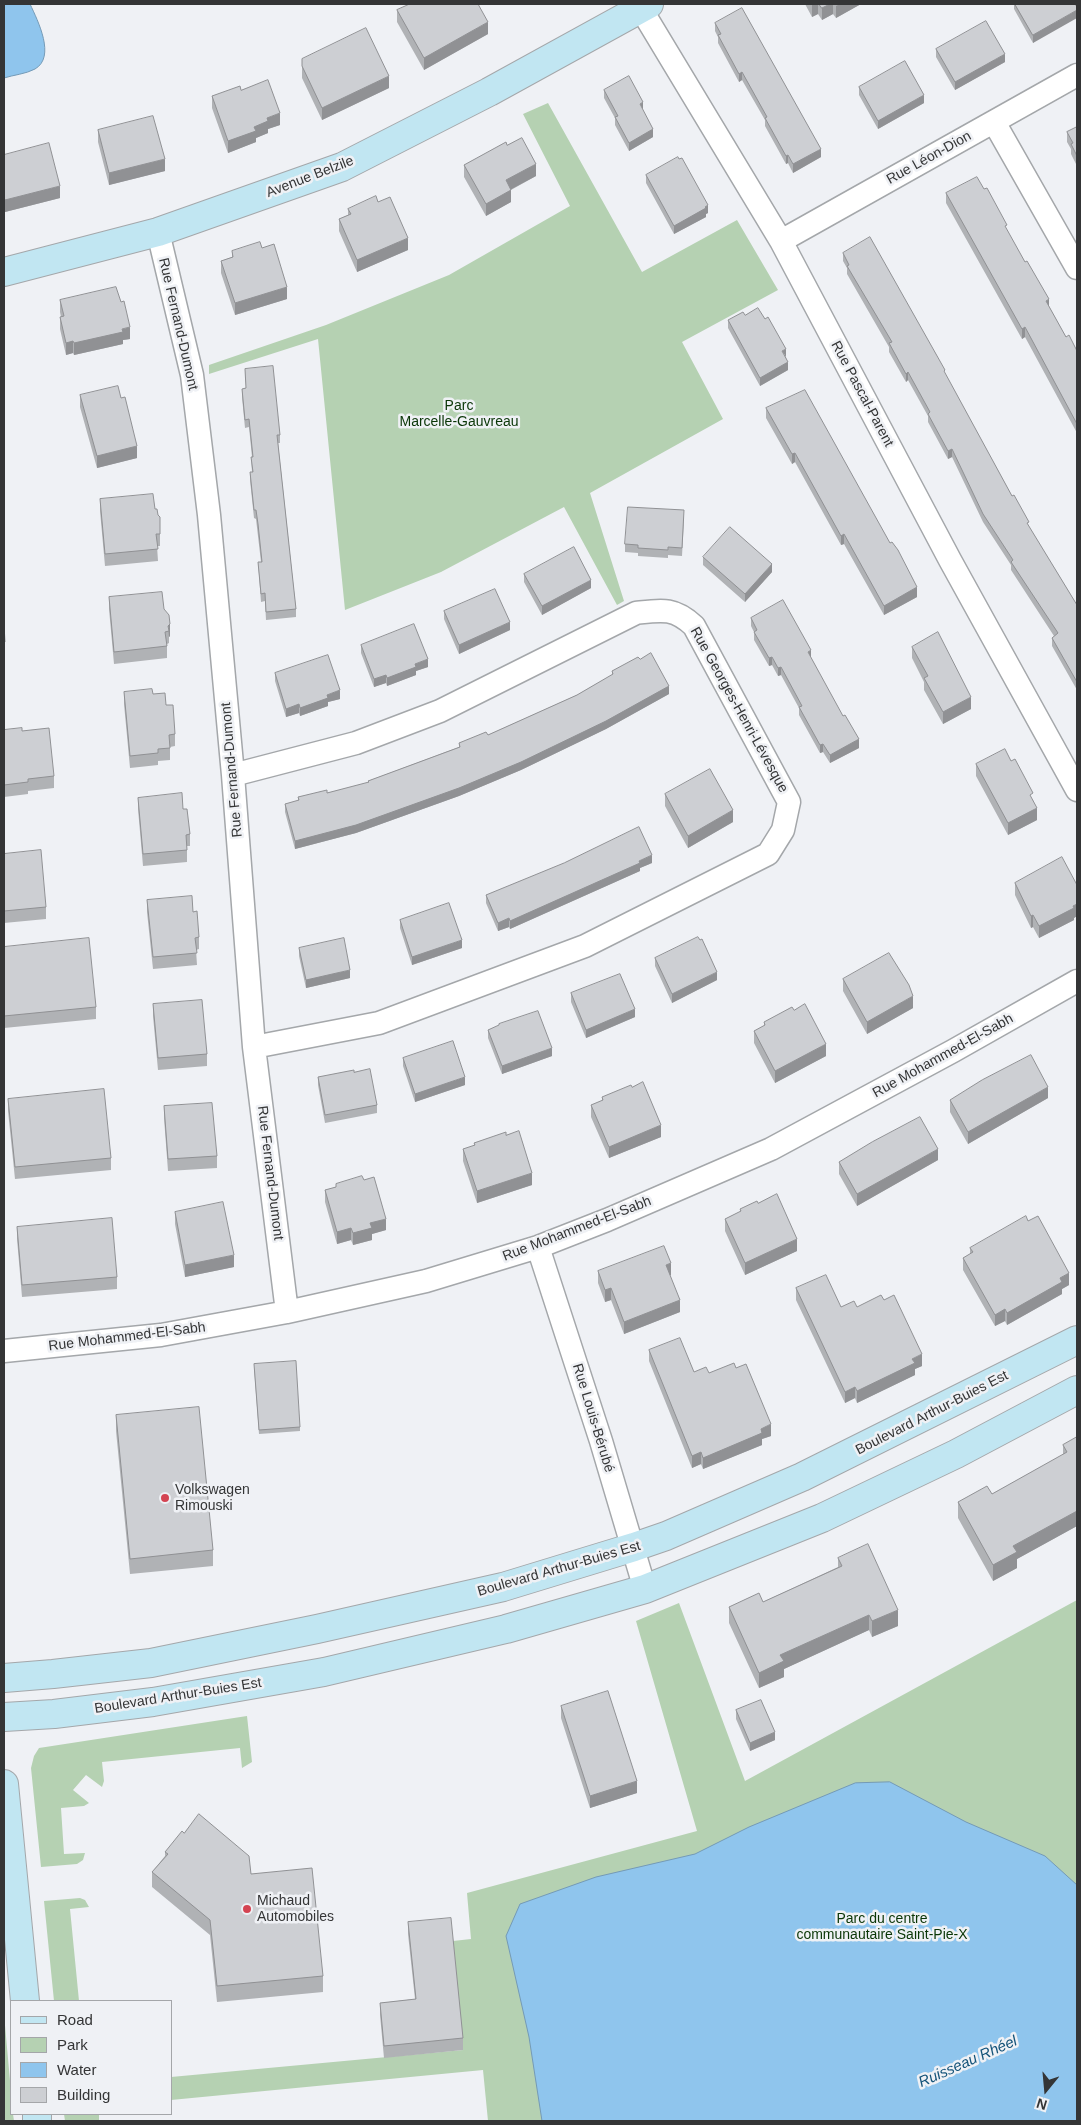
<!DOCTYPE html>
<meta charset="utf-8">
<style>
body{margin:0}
#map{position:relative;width:1081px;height:2125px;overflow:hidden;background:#eff1f5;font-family:Arial,sans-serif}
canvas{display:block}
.frame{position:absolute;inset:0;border:5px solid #343536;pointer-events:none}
.legend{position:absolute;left:10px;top:2000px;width:162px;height:115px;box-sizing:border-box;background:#eff1f5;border:1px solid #a4a6a9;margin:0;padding:6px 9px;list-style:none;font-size:15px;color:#343536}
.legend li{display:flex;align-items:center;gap:10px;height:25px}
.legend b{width:25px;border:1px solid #a4a6a9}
.north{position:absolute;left:1021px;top:2065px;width:50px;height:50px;-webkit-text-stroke:4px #eff1f5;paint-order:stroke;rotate:197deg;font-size:14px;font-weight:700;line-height:20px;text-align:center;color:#343536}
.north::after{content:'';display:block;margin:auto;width:18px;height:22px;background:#343536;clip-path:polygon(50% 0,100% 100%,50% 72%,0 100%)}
</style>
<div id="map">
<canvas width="1081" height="2125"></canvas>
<div class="frame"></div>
<ul class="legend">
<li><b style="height:6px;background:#c1e6f2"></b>Road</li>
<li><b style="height:14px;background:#b5d1b2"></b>Park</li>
<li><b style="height:14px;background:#8fc5ed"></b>Water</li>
<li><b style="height:14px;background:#cdcfd3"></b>Building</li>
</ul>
<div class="north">N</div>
</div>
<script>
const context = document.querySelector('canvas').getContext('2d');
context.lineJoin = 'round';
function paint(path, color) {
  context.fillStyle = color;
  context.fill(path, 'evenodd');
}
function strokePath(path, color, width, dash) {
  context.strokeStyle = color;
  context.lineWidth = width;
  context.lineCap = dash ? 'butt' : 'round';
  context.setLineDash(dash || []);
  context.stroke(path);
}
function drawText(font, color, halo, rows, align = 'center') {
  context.font = font + ' Arial,sans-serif';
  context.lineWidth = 5;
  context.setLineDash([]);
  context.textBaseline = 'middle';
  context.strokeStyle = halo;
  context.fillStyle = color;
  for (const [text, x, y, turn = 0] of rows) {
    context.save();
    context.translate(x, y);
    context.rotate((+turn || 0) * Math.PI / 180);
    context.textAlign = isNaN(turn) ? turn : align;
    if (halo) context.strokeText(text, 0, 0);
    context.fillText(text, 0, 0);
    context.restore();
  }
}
const green = new Path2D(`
 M548,103L642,272L737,220L778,290L682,342L723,419L590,493L624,601L617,605L564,507L441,572L345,610L318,339L209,374V365L326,325L449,275L570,206L523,114Z
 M1077,1600V2121H488L483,2070L171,2100V2077L463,2050L453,1941L471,1939L467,1893L697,1831L636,1621L679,1603L745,1781Z
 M247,1716L252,1762L242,1768L240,1748L102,1762L104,1781L102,1787L86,1775L73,1790L89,1803L84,1806L61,1808L64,1854L85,1853L83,1860L77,1864L41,1867L31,1768L34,1756L39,1748Z
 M80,1898L85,1900L89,1907L70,1909L79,2001H54L44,1901Z
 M4,2014L11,2092V2114H13L14,2121H4Z
 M64,2114H99V2121H65Z`);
const water = new Path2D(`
 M4,4H30C38,21 56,57 35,69C26,74 13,75 4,78Z
 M890,1782L966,1822L1045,1856L1077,1885V2121H542L529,2037L506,1936L520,1904L596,1877L695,1854L749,1827L855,1783Z`);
const street = new Path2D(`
 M638,4L781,241L950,560L1077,790
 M994,122L1077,268
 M158,232L192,375L209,515L233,775L254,1047L287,1312
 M781,241L1077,75
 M233,775L356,743L440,711L636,613C661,610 674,607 694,626L789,802L783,830L768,854L585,946L379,1023L254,1047
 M538,1247L601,1441L645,1589
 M4,1351L161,1335L287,1312L426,1281L538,1247L607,1220L771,1149L953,1051L1077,981`);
const secondary = new Path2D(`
 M4,272L158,232L342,167L489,92L649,4
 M4,1678L53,1674L151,1663L317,1629L503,1587L634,1547L666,1536L802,1477L1077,1340
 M4,1717L54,1714L153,1702L324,1672L506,1629L645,1589L822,1518L956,1454L1077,1390
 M4,1784L25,2001
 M37,2114V2121`);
const wall = new Path2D(`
 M805,4H861L836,18L833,14L822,20L818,14L812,17Z
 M1014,4H1075L1033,43L1014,9Z
 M397,10L488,34L424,70L397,22Z
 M715,23L821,157L793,173L788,163L786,164L765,126V120L742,80L739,82L718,43V37L715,31Z
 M936,49L1005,62L955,90L936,57Z
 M302,59L389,88L322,120L302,78Z
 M859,87L924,103L878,129L859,95Z
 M241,90L280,125L268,129V133L256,138V142L228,153L212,108V96Z
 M604,90L643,110L653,137L629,151L615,125V118L604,98Z
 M1077,127V166L1071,154V149L1067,142V132Z
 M98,130L165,171L109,185L98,142Z
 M507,145L536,176L511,190V202L486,216L464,177V165Z
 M4,155L60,198L5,212L4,209Z
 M646,175L708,213L706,214V217L674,234L646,183Z
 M946,193L1007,231L1066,337L1077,351V433L1025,337L1022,339L946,203Z
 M348,209L408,250L357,272L339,231V219L348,215Z
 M232,251L287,299L235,315L221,273V261L232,257Z
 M843,253L945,374L1029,527L1077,605V690L1052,646V638L1054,636L1011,570V565L983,522L952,457L948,459L928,422V416L908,380L906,382L889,352V347L847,274V268L843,261Z
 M60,300L130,339L123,340V344L74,355L73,353L66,355L60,329V317H61L60,312Z
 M728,320L786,357L788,370L760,386L728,328Z
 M245,369L280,435V443H278L296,609V617L266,620L265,601L261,602L258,562H261L256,519L254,518L250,480V472H252L251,457H252L249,427L245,428L242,397V389L246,388Z
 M80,395L121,398L137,458L97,468L80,407Z
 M766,408L917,597L884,615L844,544L841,545L795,462L792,464L766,418Z
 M100,499L155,509L158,515L160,517V546H157L158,561L105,566L100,511Z
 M684,519L682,556L668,555V558L638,556V553L625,552V544Z
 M703,557L772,572L745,602L703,565Z
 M524,574L591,588L542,615L524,582Z
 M109,597L164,609L170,636L169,637V643L167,644V658L114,664L109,609Z
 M444,611L510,630L459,654L444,619Z
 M751,618L811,658L859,748L830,763L823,752L820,753L799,715V708L781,675L778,676L772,665L769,666L754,640V632L751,626Z
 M4,625L5,642V654H4Z
 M361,645L428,667L416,671V675L387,686L386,683L374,687L361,653Z
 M912,647L971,709L943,724L924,690V682L912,658Z
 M640,659L669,694L606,729L521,770L459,796L356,833L295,849L285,812V804L298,801V797L327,793L368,783V781L459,747V743L488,735L577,695L612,675V671Z
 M275,673L340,699L328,702V706L300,716L299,713L286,717L275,681Z
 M124,692L153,694L166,705L175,734V746L170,747V760L158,761V765L130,768L124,704Z
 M4,730L22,731L54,776V788L28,791V794L4,797Z
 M976,764L1033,800L1037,820L1008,835L976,776Z
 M665,794L733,822L688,848L665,806Z
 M138,798L183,809L190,834V846H187V862L143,866L138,809Z
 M4,854L46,907V919L4,923Z
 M652,863L640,868V871L510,929L509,927L498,931L486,903V895Z
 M1015,883L1077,885V916L1074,918V920L1039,938L1033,927L1031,928L1015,895Z
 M147,900L199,937V949L196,950L197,965L153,969L147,912Z
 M400,920L462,948L412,965L400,928Z
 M4,947L96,1007V1019L4,1028Z
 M299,948L350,978L306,988L299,956Z
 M655,958L717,980L672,1003L655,966Z
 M843,979L913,1008L867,1034L843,991Z
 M571,993L635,1017L586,1038L571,1002Z
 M153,1004L207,1054V1066L158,1070L153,1016Z
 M764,1022L826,1056L775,1083L754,1043V1031L764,1026Z
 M499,1024L552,1056L502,1074L488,1038V1030L499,1026Z
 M403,1058L465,1085L415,1102L403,1066Z
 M354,1072L377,1105V1113L325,1123L318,1085V1077Z
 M602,1097L661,1137L609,1158L591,1117V1105L602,1101Z
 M1048,1098L968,1144L950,1112V1100Z
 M8,1099L111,1158V1170L15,1179L8,1111Z
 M164,1106L217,1156V1168L168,1171L164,1118Z
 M506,1135L532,1185L477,1203L463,1161V1149L474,1146V1143Z
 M938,1160L857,1206L839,1174V1162Z
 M364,1180L386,1230L372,1234V1240L353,1245L351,1240L337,1244L325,1202V1190L336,1187V1184Z
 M740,1209L797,1251L745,1275L725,1231V1219L740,1212Z
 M175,1212L234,1267L185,1277L175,1224Z
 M1028,1221L1069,1285L1062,1289V1294L1007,1325L1005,1321L995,1326L963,1270V1258L970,1254V1248Z
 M17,1227L117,1277V1289L22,1297L17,1239Z
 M598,1271L671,1275H670L680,1312L624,1334L611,1300L605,1302L598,1283Z
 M796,1288L841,1307H857L922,1366L915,1369V1375L857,1403L855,1398L845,1403L796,1300Z
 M649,1350L694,1372L709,1373L736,1368L771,1436L762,1439V1445L703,1469L701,1464L692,1468L649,1361Z
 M254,1368L300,1427V1431L259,1434Z
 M116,1415L213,1550V1566L130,1574L116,1431Z
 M1077,1437V1526L1017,1559V1568L993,1581L958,1518V1502L992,1494L1063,1455V1445Z
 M838,1558L898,1626L872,1637L869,1630L784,1669V1677L759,1688L729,1623V1607L763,1602L838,1567Z
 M561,1706L637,1793L590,1808L561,1718Z
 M736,1710L775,1740L750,1751L736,1719Z
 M184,1833L251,1874L323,1976V1992L217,2002L210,1935L152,1887V1872L165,1856V1852Z
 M408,1922L463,2038V2050L384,2058L380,2015V2003L415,1999L408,1934Z`);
const shadedWall = new Path2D(`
 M814,4H818V14L812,17V5Z
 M830,4H833V14L822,20V8Z
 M840,4H861L836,18V6Z
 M1077,10V18L1033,43V35Z
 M488,22V34L424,70V58Z
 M1005,54V62L955,90V82Z
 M742,72V80L739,82V74Z
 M389,76V88L322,120V108Z
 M924,95V103L878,129V121Z
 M643,102V110L640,104Z
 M280,113V125L268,129V133L256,138V142L228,153V141L254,127L267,118Z
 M653,129V137L629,151V143Z
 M821,149V157L793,173V164Z
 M788,155V163L786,164V156Z
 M165,159V171L109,185V173Z
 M536,164V176L506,192V180Z
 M60,186V198L5,212V200Z
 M511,190V202L486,216V204Z
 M708,205V213L706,214V217L674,234V226Z
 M408,238V250L357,272V260Z
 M287,287V299L235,315V303Z
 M1049,299V308L1046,301Z
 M130,327V339L123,340V344L74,355V343Z
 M1025,327V337L1022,339V329Z
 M73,341V353L66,355V343Z
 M786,349V357L782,351Z
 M788,362V370L760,386V378Z
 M908,372V380L906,382V374Z
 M137,446V458L97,468V456Z
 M952,449V457L948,459V451Z
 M795,453V462L792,464V454Z
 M844,534V544L841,545V536Z
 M772,564V572L745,602V594Z
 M591,580V588L542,615V606Z
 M917,587V597L884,615V606Z
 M510,622V630L459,654V645Z
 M170,624V636L169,637L168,626Z
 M811,650V658L808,652Z
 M772,657V665L769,666V658Z
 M428,659V667L416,671V675L387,686V678L415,664Z
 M781,667V675L778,676V668Z
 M386,675V683L374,687V679Z
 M669,686V694L606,729L521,770L459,796L356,833L295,849V841Z
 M340,690V699L328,702V706L300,716V708L327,695Z
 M971,697V709L943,724V712Z
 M299,704V713L286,717V709Z
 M859,739V748L830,763V755Z
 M823,744V752L820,753V745Z
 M1037,808V820L1008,835V823Z
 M733,810V822L688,848V836Z
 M652,855V863L640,868V871L510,929V921Z
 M1077,904V916L1074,918V920L1039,938V926Z
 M1033,915V927L1031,928V916Z
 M509,918V927L498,931V923Z
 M462,940V948L412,965V957Z
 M350,970V978L306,988V980Z
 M717,972V980L672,1003V994Z
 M913,996V1008L867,1034V1022Z
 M635,1009V1017L586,1038V1030Z
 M826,1044V1056L775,1083V1071Z
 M552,1048V1056L502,1074V1066Z
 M465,1077V1085L415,1102V1094Z
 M1048,1087V1098L968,1144V1132Z
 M661,1125V1137L609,1158V1147Z
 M938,1149V1160L857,1206V1194Z
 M532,1173V1185L477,1203V1191Z
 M386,1219V1230L372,1234V1240L353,1245V1233L370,1223Z
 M351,1228V1240L337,1244V1232Z
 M797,1239V1251L745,1275V1263Z
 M234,1255V1267L185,1277V1265Z
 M671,1263V1275L666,1277V1265Z
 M1069,1273V1285L1062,1289V1294L1007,1325V1313L1060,1278Z
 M611,1288V1300L605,1302V1290Z
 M680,1300V1312L624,1334V1322Z
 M1005,1309V1321L995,1326V1315Z
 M922,1354V1366L915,1369V1375L857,1403V1391L912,1359Z
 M855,1387V1398L845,1403V1392Z
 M771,1424V1436L762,1439V1445L703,1469V1458Z
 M701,1452V1464L692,1468V1456Z
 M1077,1511V1526L1017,1559V1568L993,1581V1565L1013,1546Z
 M898,1610V1626L872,1637V1621Z
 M869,1615V1630L784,1669V1677L759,1688V1673L780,1655Z
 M775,1732V1740L750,1751V1743Z
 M637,1781V1793L590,1808V1796Z`);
const building = new Path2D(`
 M410,4H478L488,22L424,58L397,10Z
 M819,4H830L822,8Z
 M1015,4H1075L1077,7V10L1033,35Z
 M742,8L821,149L793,164L788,155L786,156L765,118L767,117L742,72L739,74L718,35L721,34L715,23Z
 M986,21L1005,54L955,82L936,49Z
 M366,28L389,76L322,108L302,66V59Z
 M905,61L924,95L878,121L859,87Z
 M629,76L643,102L640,104L653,129L629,143L615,117L618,116L604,90Z
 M268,80L280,113L267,118L268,121L254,127L256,131L228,141L212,96L240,86L241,90Z
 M153,116L165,159L109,173L98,130Z
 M1077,127V156L1071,144L1073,143L1067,132Z
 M522,138L536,164L506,180L511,190L486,204L464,165L506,142L507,145Z
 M49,143L60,186L5,200L4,197V155Z
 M678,157L679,159L682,158L708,205L705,207L706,208L674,226L646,175Z
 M977,177L984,189L987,188L1007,225L1005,226L1025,262L1027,261L1049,299L1046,301L1066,337L1069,335L1077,351V424L1025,327L1022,329L946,193Z
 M376,196L378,202L390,197L408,238L357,260L339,219L351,214L348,209Z
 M870,237L945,370L944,371L1012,496L1014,495L1029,522L1027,523L1077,605V682L1052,638L1058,633L1011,562L1013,560L983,514L952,449L948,451L928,414L930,412L908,372L906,374L889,343L892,342L847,266L849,265L843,253Z
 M260,242L262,248L274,244L287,287L235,303L221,261L233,257L232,251Z
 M116,287L121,302L124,301L130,327L122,329L123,332L74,343L73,341L66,343L60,317L64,316L60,300Z
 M758,308L765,319L768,317L786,349L782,351L788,362L760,378L728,320L743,312L745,315Z
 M273,366L280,435H277L296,609L266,612L265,593L261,594L258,562H262L258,524L256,510H254L250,472H253L251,457H253L249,419L245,420L242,389L246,388L245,369Z
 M118,386L121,398L125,397L137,446L97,456L80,395Z
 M805,390L890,543L892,542L898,550L917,587L884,606L844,534L841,536L795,453L792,454L766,408Z
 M153,494L155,509H157L158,515L160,517V534H156L158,549L105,554L100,499Z
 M628,507L684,510L682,548L668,547V550L638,548V545L625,544Z
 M730,527L772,564L745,594L703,557Z
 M574,547L591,580L542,606L524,574Z
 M495,589L510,622L459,645L444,611Z
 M162,592L164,609L169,615L170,624L168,626L169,631L165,632L167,646L114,652L109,597Z
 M783,600L811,650L808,652L843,716L845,715L859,739L830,755L823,744L820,745L799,707L802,706L781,667L778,668L772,657L769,658L754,632L757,630L751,618Z
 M414,624L428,659L415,664L416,667L387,678L386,675L374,679L361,645Z
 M4,625L5,642H4Z
 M938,632L971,697L943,712L924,678L928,676L912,647Z
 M651,653L669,686L606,721L521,762L459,788L356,825L295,841L285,804L299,800L298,797L327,790V793L369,782L368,781L460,747L459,743L486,732L488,735L577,695L613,674L612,671L638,657L640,659Z
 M328,655L340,690L327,695L328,698L300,708L299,704L286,709L275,673Z
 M152,689L153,694L165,693L166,705H173L175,734L169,735L170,748L158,749V753L130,756L124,692Z
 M22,728V731L49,728L54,776L28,779V782L4,785V730Z
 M1005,749L1011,761L1015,759L1033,793L1030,795L1037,808L1008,823L976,764Z
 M710,769L733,810L688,836L665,794Z
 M182,793L183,809H187L190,834L186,835L187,850L143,854L138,798Z
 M639,827L652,855L639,861L640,863L510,921L509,918L498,923L486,895L564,863Z
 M41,850L46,907L4,911V854Z
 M1062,857L1077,885V904L1073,906L1074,908L1039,926L1033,915L1031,916L1015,883Z
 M192,896L193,912L197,911L199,937L195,938L197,953L153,957L147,900Z
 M449,903L462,940L412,957L400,920Z
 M698,937L700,940L702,939L717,972L672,994L655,958Z
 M89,938L96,1007L4,1016V947Z
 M344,938L350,970L306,980L299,948Z
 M889,953L909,985L913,996L867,1022L843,979Z
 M620,974L635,1009L586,1030L571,993Z
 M202,1000L207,1054L158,1058L153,1004Z
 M805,1004L826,1044L775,1071L754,1031L765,1025L764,1022L792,1007L794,1010Z
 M538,1011L552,1048L502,1066L488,1030L499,1025V1024Z
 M453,1041L465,1077L415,1094L403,1058Z
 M1031,1055L1048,1087L968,1132L950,1100L982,1080Z
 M370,1069L377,1105L325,1115L318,1077L354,1070V1072Z
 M643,1082L661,1125L609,1147L591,1105L603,1100L602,1097L631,1085L632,1087Z
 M104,1089L111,1158L15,1167L8,1099Z
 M212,1103L217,1156L168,1159L164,1106Z
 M920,1117L938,1149L857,1194L839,1162L872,1142Z
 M519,1131L532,1173L477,1191L463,1149L475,1145L474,1143L506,1132V1135Z
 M362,1176L364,1180L374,1177L386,1219L370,1223L372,1228L353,1233L351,1228L337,1232L325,1190L336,1187V1184Z
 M777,1194L797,1239L745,1263L725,1219L741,1211L740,1209L757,1201L758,1203Z
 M223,1202L234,1255L185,1265L175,1212Z
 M1026,1216L1028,1221L1038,1216L1069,1273L1060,1278L1062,1282L1007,1313L1005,1309L995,1315L963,1258L973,1252L970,1248Z
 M112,1218L117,1277L22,1285L17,1227Z
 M664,1246L671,1263L666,1265L680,1300L624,1322L611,1288L605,1290L598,1271Z
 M826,1275L841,1307L854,1301L857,1307L881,1295L884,1300L894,1295L922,1354L912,1359L915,1363L857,1391L855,1387L845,1392L796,1288Z
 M680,1338L694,1372L706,1367L709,1373L734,1363L736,1368L746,1364L771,1424L761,1429L762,1433L703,1458L701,1452L692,1456L649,1350Z
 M296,1361L300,1427L259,1430L254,1364Z
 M199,1407L213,1550L130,1559L116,1415Z
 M1077,1437V1511L1013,1546L1017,1552L993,1565L958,1502L987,1486L992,1494L1067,1452L1063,1445Z
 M868,1544L898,1610L872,1621L869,1615L780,1655L784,1661L759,1673L729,1607L759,1593L763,1602L842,1566L838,1558Z
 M608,1691L637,1781L590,1796L561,1706Z
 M761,1700L775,1732L750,1743L736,1710Z
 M199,1814L249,1856L251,1874L312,1868L323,1976L217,1986L210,1920L152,1872L168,1854L165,1852L182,1831L184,1833Z
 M451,1918L463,2038L384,2046L380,2003L416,1999L408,1922Z`);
const markers = [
 [165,1498,5,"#d44452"],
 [247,1909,5,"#d44452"]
];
const streetNames = [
 ["Rue Léon-Dion",929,158,-29],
 ["Avenue Belzile",310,177,-21],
 ["Rue Fernand-Dumont",178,324,77],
 ["Rue Pascal-Parent",862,394,62],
 ["Rue Georges-Henri-Lévesque",739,710,61],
 ["Rue Fernand-Dumont",232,770,-95],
 ["Rue Mohammed-El-Sabh",943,1056,-29],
 ["Rue Fernand-Dumont",270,1173,83],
 ["Rue Mohammed-El-Sabh",577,1229,-21],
 ["Rue Mohammed-El-Sabh",127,1337,-7],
 ["Boulevard Arthur-Buies Est",932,1413,-27],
 ["Rue Louis-Bérubé",593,1418,73],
 ["Boulevard Arthur-Buies Est",559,1569,-16],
 ["Boulevard Arthur-Buies Est",178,1696,-9]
];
const parkNames = [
 ["Parc",459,406],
 ["Marcelle-Gauvreau",459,422],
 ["Parc du centre",882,1919],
 ["communautaire Saint-Pie-X",882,1935]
];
const poiNames = [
 ["Volkswagen",175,1490],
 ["Rimouski",175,1506],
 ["Michaud",257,1901],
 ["Automobiles",257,1917]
];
const waterNames = [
 ["Ruisseau Rhéel",968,2062,-24]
];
paint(green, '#b5d1b2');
paint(water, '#8fc5ed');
strokePath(water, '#749ab6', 1);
strokePath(street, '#a4a7aa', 25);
strokePath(secondary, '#a4a7aa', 30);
strokePath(street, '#fff', 22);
strokePath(secondary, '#c1e6f2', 28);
paint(wall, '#b0b2b5');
paint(shadedWall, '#909194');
paint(building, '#cdcfd3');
strokePath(building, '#909194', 1);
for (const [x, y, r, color] of markers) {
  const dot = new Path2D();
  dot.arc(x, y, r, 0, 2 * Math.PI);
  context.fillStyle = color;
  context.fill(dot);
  strokePath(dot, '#eff1f5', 2);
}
drawText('14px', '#343536', '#eff1f5', streetNames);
drawText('14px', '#0a3607', '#eff1f5', parkNames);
drawText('14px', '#343536', '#eff1f5', poiNames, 'left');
drawText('italic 15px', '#145379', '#eff1f5', waterNames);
</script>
